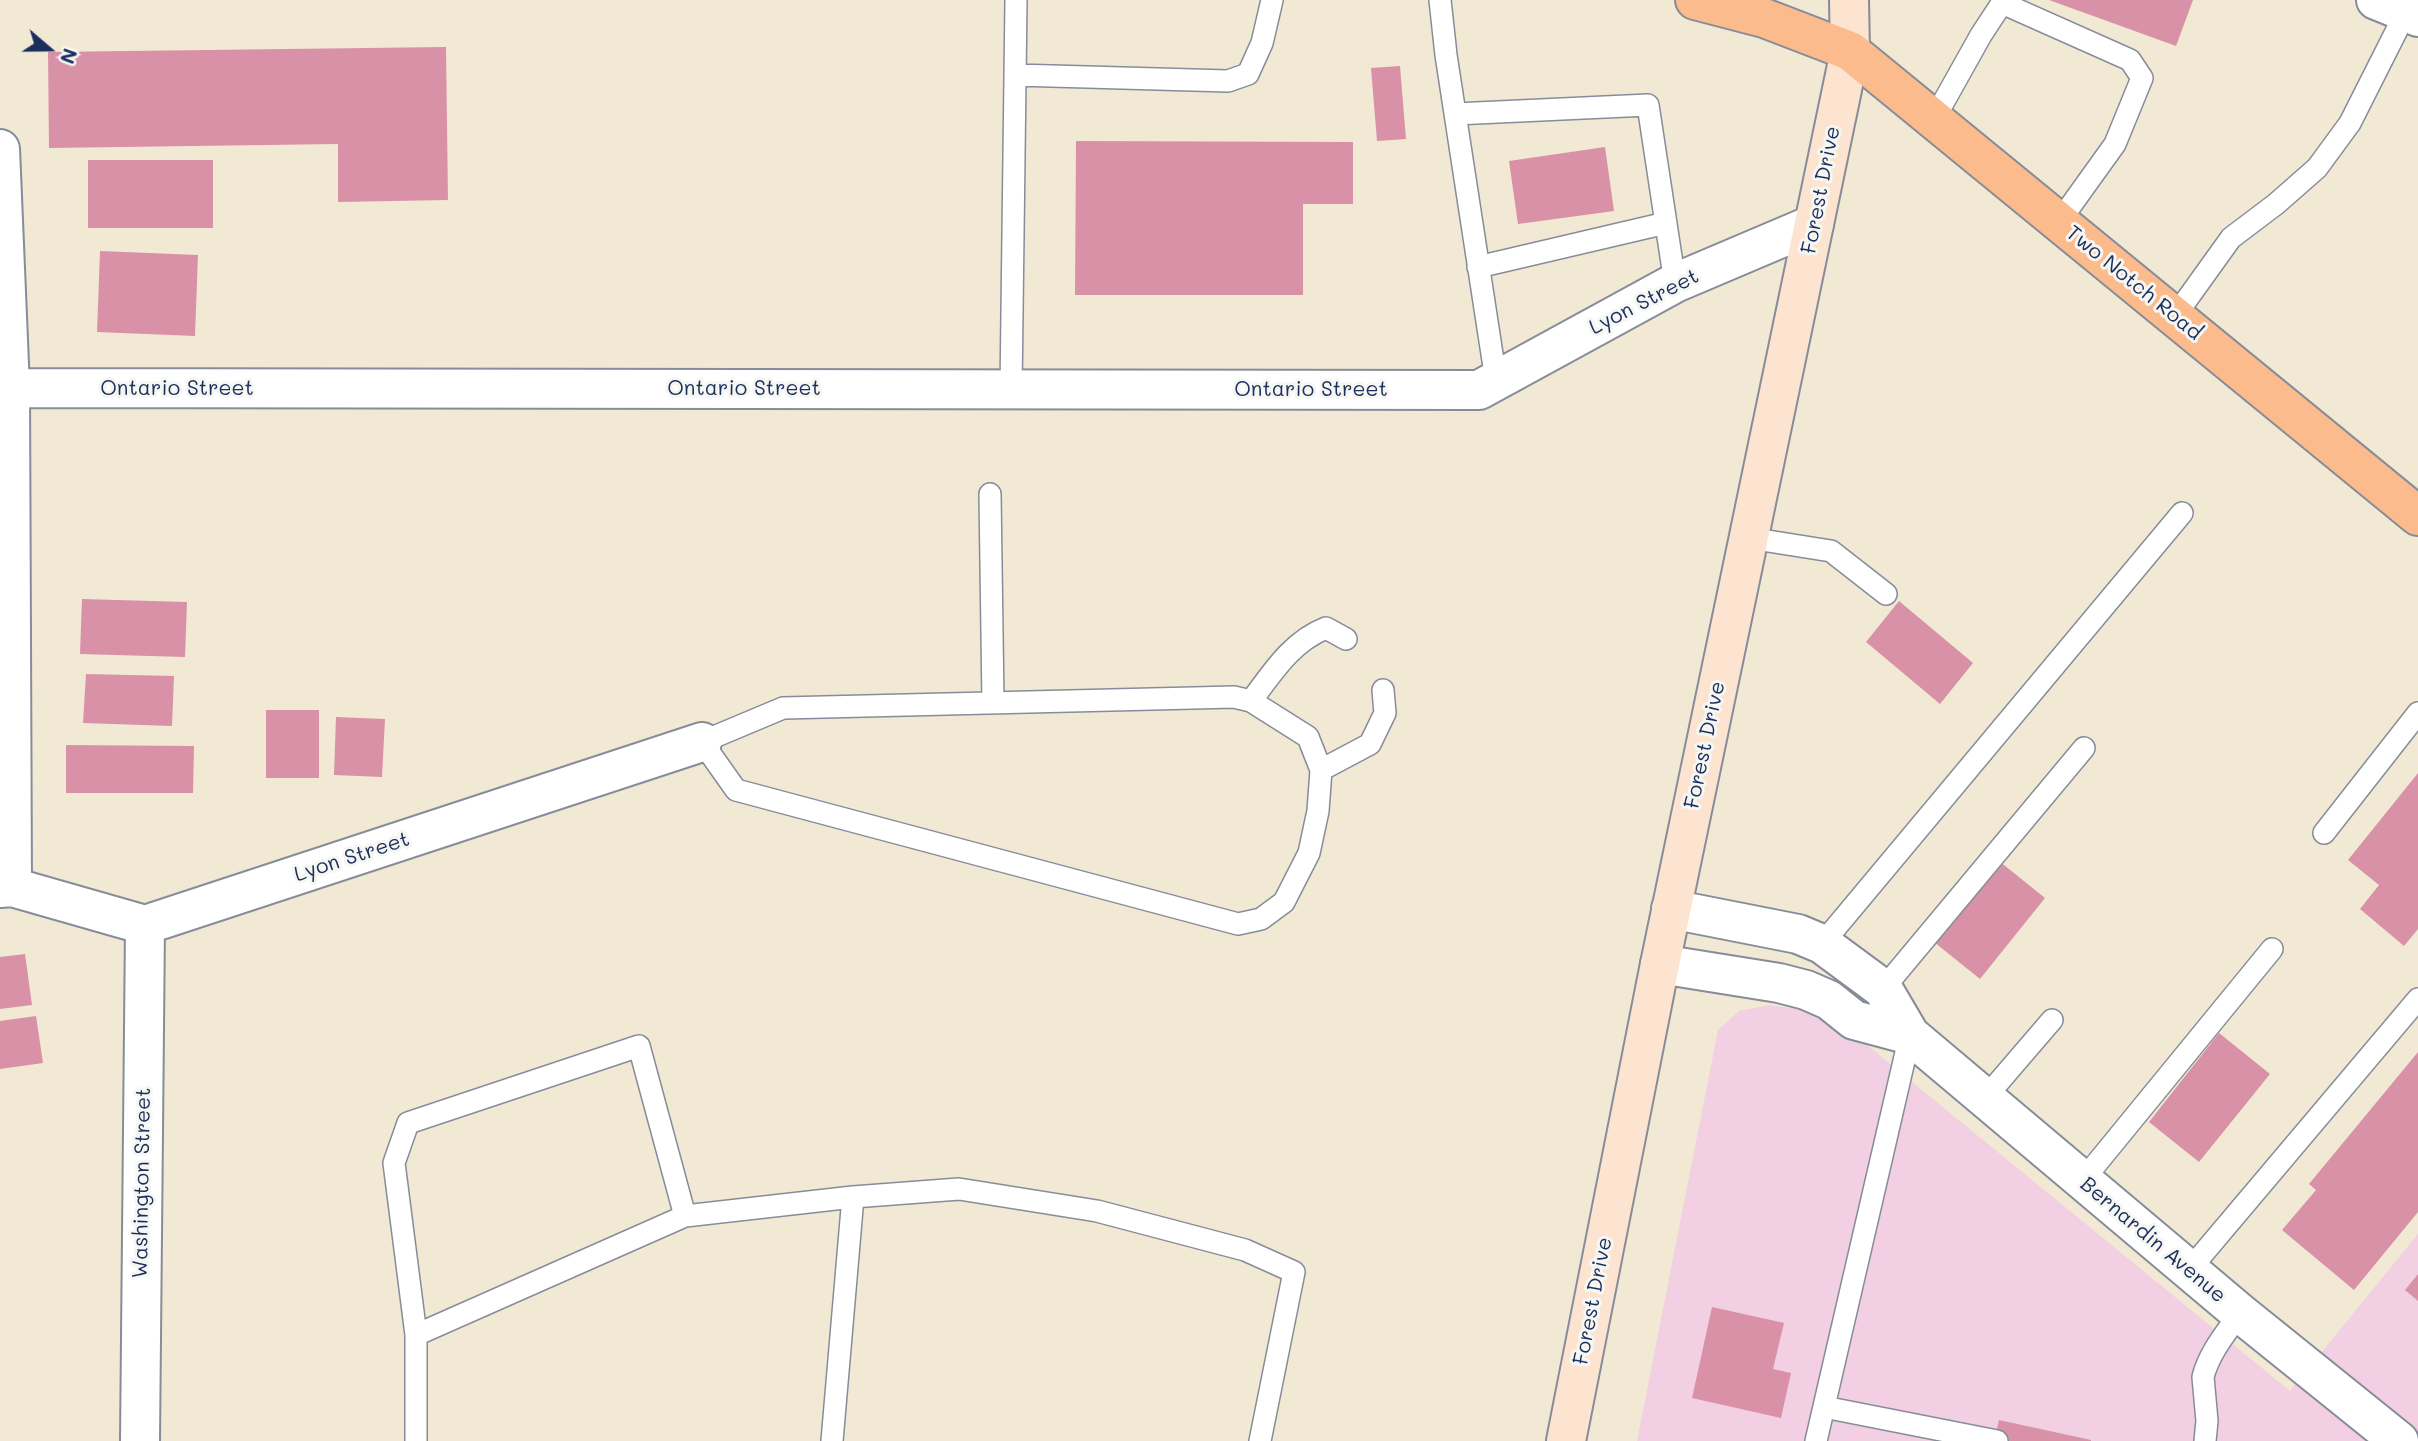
<!DOCTYPE html>
<style>
body{margin:0}
#map{position:relative;width:2418px;height:1441px;overflow:hidden;background:#f1e9d4;font-family:Mali,sans-serif}
canvas{display:block}
.north{position:absolute;left:14px;top:14px;width:70px;height:70px;-webkit-text-stroke:5px #f6f6f2;paint-order:stroke;rotate:110deg;font-size:19px;font-weight:700;line-height:28px;text-align:center;color:#1b2f5e}
.north::after{content:'';display:block;margin:auto;width:24px;height:32px;background:#1b2f5e;clip-path:polygon(50% 0,100% 100%,50% 72%,0 100%)}
</style>
<div id="map">
<canvas width="2418" height="1441"></canvas>
<div class="north">N</div>
</div>
<script>
const context = document.querySelector('canvas').getContext('2d');
context.lineJoin = 'round';
function paint(path, color) {
  context.fillStyle = color;
  context.fill(path, 'evenodd');
}
function strokePath(path, color, width, dash) {
  context.strokeStyle = color;
  context.lineWidth = width;
  context.lineCap = dash ? 'butt' : 'round';
  context.setLineDash(dash || []);
  context.stroke(path);
}
function drawText(font, color, halo, rows, align = 'center') {
  context.font = font + ' Mali,sans-serif';
  context.lineWidth = 6;
  context.setLineDash([]);
  context.textBaseline = 'middle';
  context.strokeStyle = halo;
  context.fillStyle = color;
  for (const [text, x, y, turn = 0] of rows) {
    context.save();
    context.translate(x, y);
    context.rotate((+turn || 0) * Math.PI / 180);
    context.textAlign = isNaN(turn) ? turn : align;
    if (halo) context.strokeText(text, 0, 0);
    context.fillText(text, 0, 0);
    context.restore();
  }
}
const built = new Path2D(`
 M1769,1005L1829,1014L2290,1391L2418,1234V1441H1637L1718,1030L1739,1011Z`);
const building = new Path2D(`
 M2049,0H2193L2176,46Z
 M446,47L448,200L338,202V144L49,148L48,52Z
 M1400,66L1406,139L1377,141L1371,68Z
 M1076,141L1353,142V204H1303V295H1075Z
 M1605,147L1614,211L1518,224L1509,161Z
 M88,160H213V228H88Z
 M100,251L198,255L195,336L97,332Z
 M82,599L187,602L185,657L80,654Z
 M1899,601L1973,663L1940,704L1866,642Z
 M86,674L174,676L172,726L83,723Z
 M266,710H319V778H266Z
 M336,717L385,719L382,777L334,775Z
 M66,745L194,746L193,793H66Z
 M2418,773V929L2404,946L2360,909L2379,885L2348,860Z
 M1999,861L2045,898L1980,979L1934,942Z
 M25,954L32,1005L0,1009V957Z
 M36,1016L43,1063L0,1069V1021Z
 M2219,1033L2270,1074L2199,1162L2149,1122Z
 M2418,1052V1212L2354,1290L2282,1230L2316,1190L2309,1184Z
 M2418,1274V1301L2405,1290Z
 M1712,1307L1784,1323L1773,1369L1791,1373L1781,1418L1692,1398Z
 M1999,1420L2091,1440V1441H1994Z`);
const lane = new Path2D(`
 M1440,0L1446,55L1496,380
 M1016,75L1228,81L1248,74L1262,43L1272,0
 M1455,114L1648,105L1675,283
 M1934,119L1981,35L2002,3L2130,60L2142,78L2115,144L2059,222
 M1478,267L1666,223
 M2175,316L2231,238L2276,204L2317,168L2350,123L2406,12
 M1011,390L1016,0
 M990,494L993,703
 M1749,538L1831,551L1886,594
 M1234,697L1251,701L1308,737L1321,770L1318,811L1309,853L1284,902L1261,919L1238,924L736,790L702,742L783,708Z
 M1251,701C1273,672 1291,642 1326,628L1346,639
 M1321,770L1370,744L1385,713L1383,690
 M2324,833L2418,713
 M1822,944L2182,513
 M1883,989L2084,748
 M1985,1098L2052,1020
 M2083,1180L2272,949
 M853,1197L959,1189L1097,1211L1245,1250L1294,1272L1260,1441
 M685,1216L853,1197L832,1441
 M2190,1269L2418,999
 M416,1335L685,1216L639,1046L408,1123L394,1163L416,1335V1441
 M1824,1407L1997,1441
 M1816,1441L1910,1035
 M2205,1441L2207,1421L2203,1377C2209,1353 2226,1333 2240,1313`);
const street = new Path2D(`
 M2376,0L2418,17
 M0,149L10,388L12,887
 M10,388L1479,390L1675,283L1814,224
 M0,888L12,887L145,925L702,742
 M1671,909L1798,934L1822,944L1883,989L1910,1035L2240,1313L2399,1441
 M1660,964L1779,983L1806,990L1829,1000L1854,1020L1910,1035
 M140,1441L145,925`);
const secondary = new Path2D(`
 M1566,1441L1660,964L1850,51L1849,0`);
const primary = new Path2D(`
 M1695,0L1764,18L1850,51L2418,516`);
const streetNames = [
 ["Forest Drive",1821,190,-79],
 ["Two Notch Road",2134,283,39],
 ["Lyon Street",1644,302,-27],
 ["Ontario Street",177,389],
 ["Ontario Street",744,389],
 ["Ontario Street",1311,390],
 ["Forest Drive",1705,745,-78],
 ["Lyon Street",352,857,-18],
 ["Washington Street",142,1183,-89],
 ["Bernardin Avenue",2153,1240,40],
 ["Forest Drive",1593,1301,-79]
];
paint(built, '#f2cfe2');
paint(building, '#d991a8');
strokePath(lane, '#868c99', 24);
strokePath(street, '#868c99', 42);
strokePath(secondary, '#868c99', 42);
strokePath(primary, '#868c99', 42);
strokePath(lane, '#fff', 21);
strokePath(street, '#fff', 38);
strokePath(secondary, '#fde4d1', 38);
strokePath(primary, '#fbbb8c', 38);
drawText('21px', '#1b2f5e', '#f6f6f2', streetNames);
</script>
